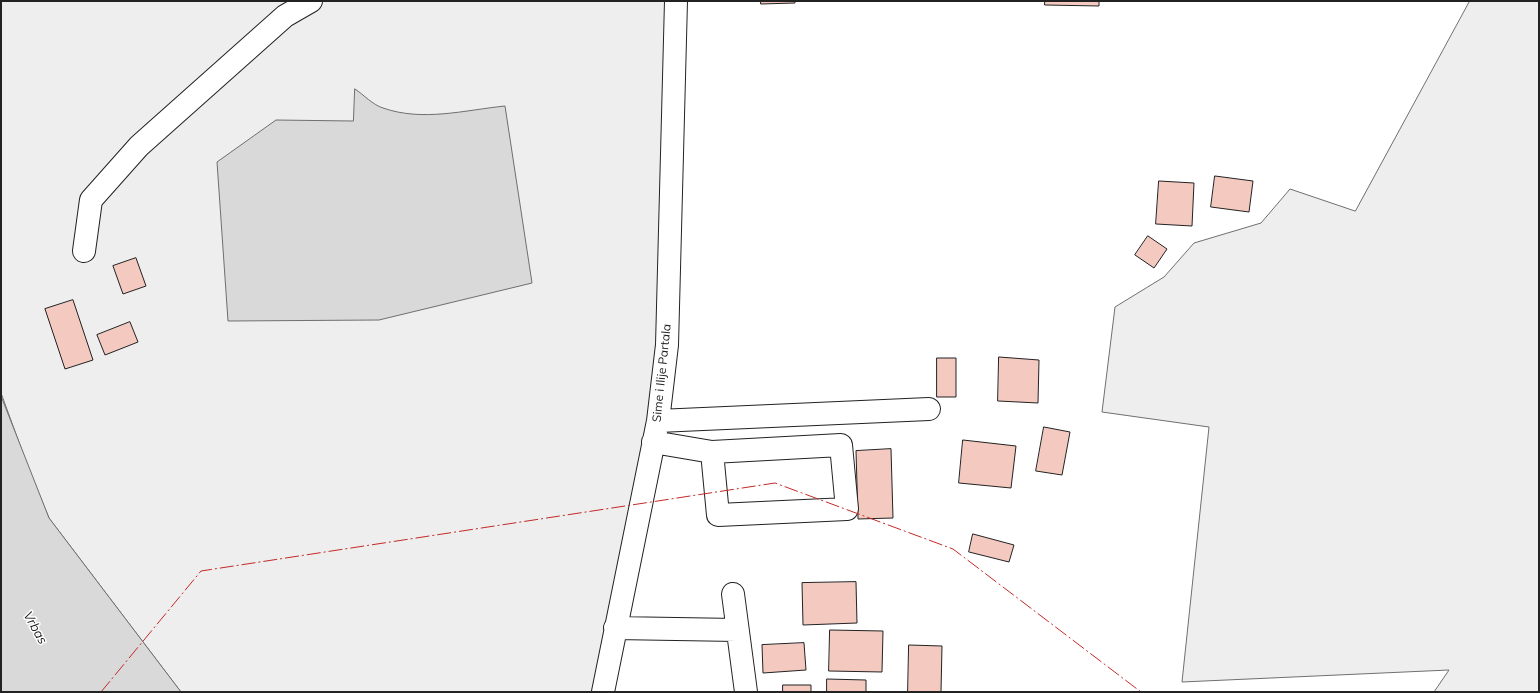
<!DOCTYPE html>
<style>
body{margin:0}
#map{position:relative;width:1540px;height:693px;overflow:hidden;background:#fff;font-family:Mulish,sans-serif}
canvas{display:block}
.frame{position:absolute;inset:0;border:2px solid #222;pointer-events:none}
</style>
<div id="map">
<canvas width="1540" height="693"></canvas>
<div class="frame"></div>
</div>
<script>
const context = document.querySelector('canvas').getContext('2d');
context.lineJoin = 'round';
function paint(path, color) {
  context.fillStyle = color;
  context.fill(path, 'evenodd');
}
function strokePath(path, color, width, dash) {
  context.strokeStyle = color;
  context.lineWidth = width;
  context.lineCap = dash ? 'butt' : 'round';
  context.setLineDash(dash || []);
  context.stroke(path);
}
function drawText(font, color, halo, rows, align = 'center') {
  context.font = font + ' Mulish,sans-serif';
  context.lineWidth = 3;
  context.setLineDash([]);
  context.textBaseline = 'middle';
  context.strokeStyle = halo;
  context.fillStyle = color;
  for (const [text, x, y, turn = 0] of rows) {
    context.save();
    context.translate(x, y);
    context.rotate((+turn || 0) * Math.PI / 180);
    context.textAlign = isNaN(turn) ? turn : align;
    if (halo) context.strokeText(text, 0, 0);
    context.fillText(text, 0, 0);
    context.restore();
  }
}
const green = new Path2D(`
 M1,1H676L667,345L603,692H181L49,518L28,467L1,393Z
 M1470,1H1539V692H1434L1449,670L1182,682L1209,427L1102,412L1115,307L1164,277L1194,243L1261,223L1290,189L1355,211Z`);
const water = new Path2D(`
 M355,89C364,95 373,105 383,108C423,122 465,110 505,106L532,283L379,320L228,321L217,162L276,120L353,121Z
 M1,396L49,518L181,692H1Z`);
const building = new Path2D(`
 M761,1H795V3L761,4Z
 M1045,1H1099V6L1045,5Z
 M1215,176L1253,181L1249,212L1211,207Z
 M1159,181L1194,183L1192,226L1156,224Z
 M1148,236L1167,249L1154,268L1135,255Z
 M136,258L146,286L123,294L113,266Z
 M73,300L93,360L65,369L45,309Z
 M130,322L138,342L105,355L97,335Z
 M999,357L1039,360L1038,403L998,401Z
 M937,358H956V397H937Z
 M1044,427L1070,432L1062,475L1036,471Z
 M963,440L1016,446L1011,488L959,483Z
 M891,449L893,518L858,519L856,451Z
 M973,534L1014,545L1009,562L969,552Z
 M856,582L857,623L803,625L802,583Z
 M830,630L883,631L882,672L829,671Z
 M804,643L806,670L763,673L762,645Z
 M909,645L942,646L941,692H908Z
 M827,679L866,680V692H827Z
 M783,685H811V692H783Z`);
const minor = new Path2D(`
 M84,251L91,200L139,146L285,16L311,1
 M658,421L929,409
 M653,442L712,452L841,445L847,509L718,515L712,452
 M733,594L746,692
 M615,628L737,630
 M603,692L658,421L667,345L676,1`);
const power = new Path2D(`
 M101,692L201,571L775,483L953,549L1141,692`);
const streetNames = [
 ["Sime i Ilije Partala",662,373,-84]
];
const waterNames = [
 ["Vrbas",35,628,61]
];
paint(green, '#eee');
strokePath(green, '#6f6f6f', 1);
paint(water, '#d9d9d9');
strokePath(water, '#6f6f6f', 1);
paint(building, '#f3c9c0');
strokePath(building, '#222', 1);
strokePath(minor, '#222', 24);
strokePath(minor, '#fff', 22);
strokePath(power, '#c62828', 1, [14, 3, 2, 3]);
drawText('12px', '#222', '#fff', streetNames);
drawText('italic 13px', '#222', '#fff', waterNames);
</script>
